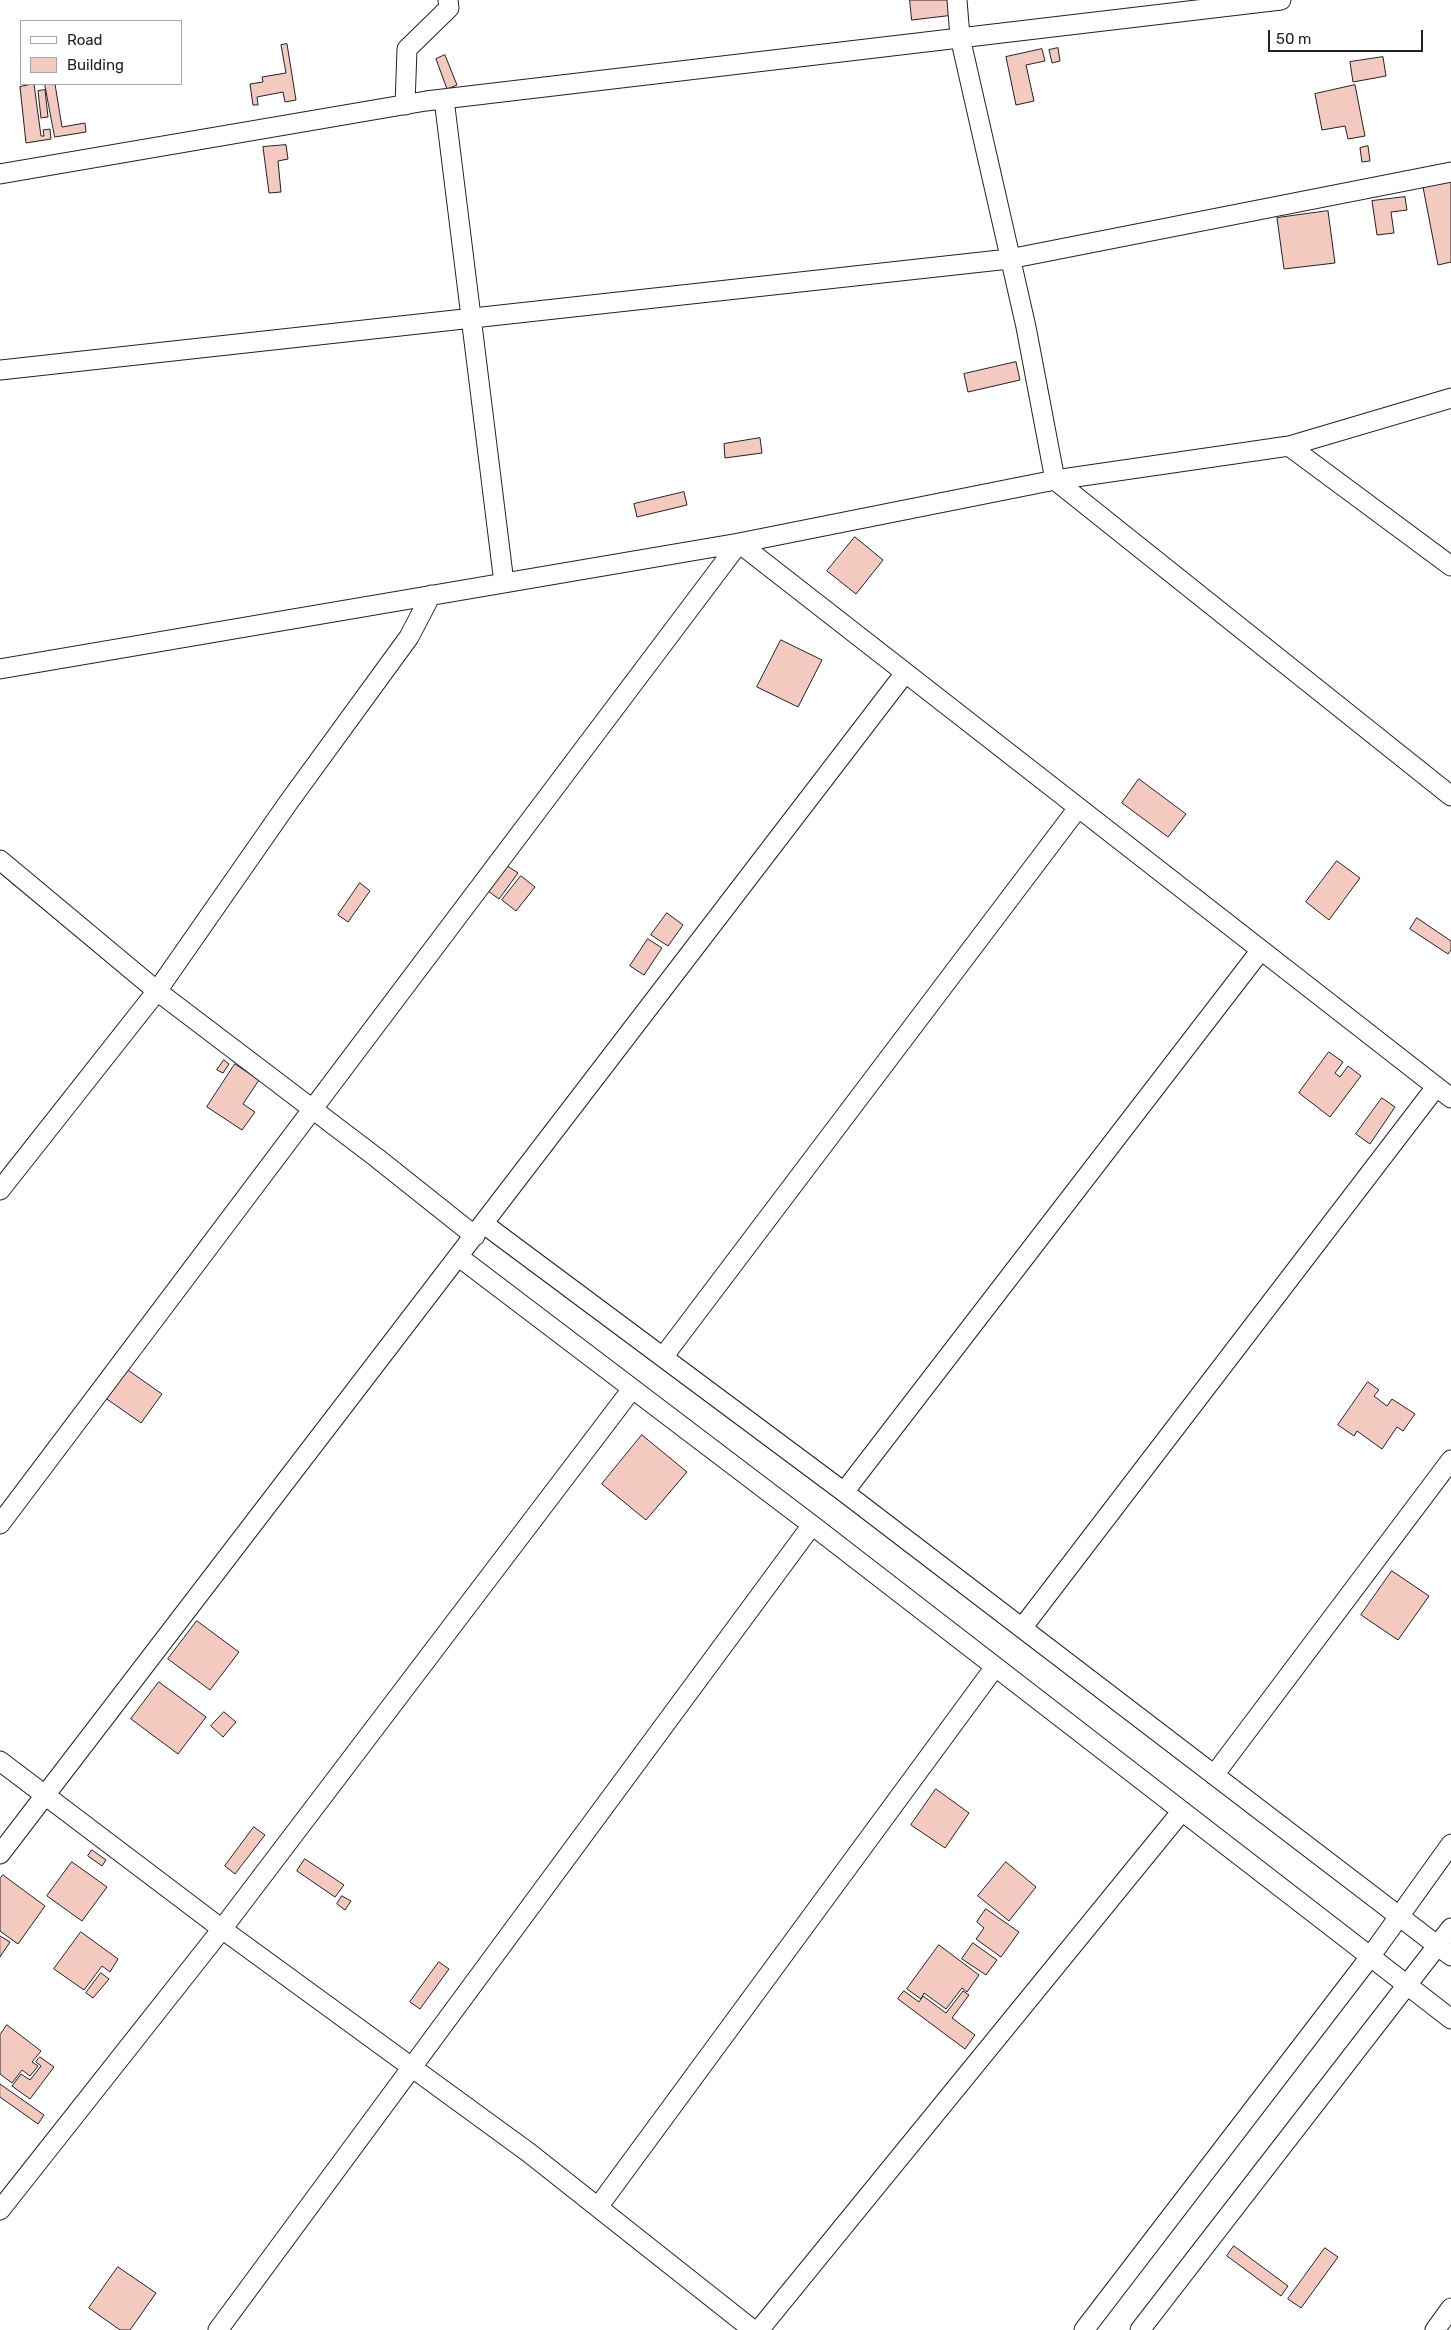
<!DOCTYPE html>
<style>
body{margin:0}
#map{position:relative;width:1451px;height:2330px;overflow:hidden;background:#fff;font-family:Rubik,sans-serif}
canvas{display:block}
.legend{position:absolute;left:20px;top:20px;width:162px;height:65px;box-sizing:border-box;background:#fff;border:1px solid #a7a7a7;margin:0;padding:6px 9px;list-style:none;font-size:15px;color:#222}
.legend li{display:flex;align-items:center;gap:10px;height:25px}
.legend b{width:25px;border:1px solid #a7a7a7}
.scale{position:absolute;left:1268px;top:30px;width:155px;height:22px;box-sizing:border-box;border:2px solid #222;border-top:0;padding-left:6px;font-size:15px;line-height:18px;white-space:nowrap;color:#222;-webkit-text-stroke:4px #fff;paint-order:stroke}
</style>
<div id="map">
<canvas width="1451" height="2330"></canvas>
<ul class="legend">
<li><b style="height:6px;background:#fff"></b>Road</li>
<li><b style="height:14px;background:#f3c9c0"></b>Building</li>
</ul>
<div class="scale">50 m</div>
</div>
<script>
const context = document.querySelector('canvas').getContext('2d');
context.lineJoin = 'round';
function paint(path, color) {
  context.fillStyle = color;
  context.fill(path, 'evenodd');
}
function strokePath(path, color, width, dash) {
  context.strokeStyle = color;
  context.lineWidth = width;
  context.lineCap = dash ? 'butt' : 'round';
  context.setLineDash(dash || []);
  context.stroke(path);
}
const building = new Path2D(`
 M910,0H952L954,15L912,20Z
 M287,44L296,100L285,102L283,92L257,97L258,105H253L250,84L263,82L262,77L286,73L281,45Z
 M1058,48L1060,61L1052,63L1049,50Z
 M1042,49L1045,61L1026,65L1034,101L1016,105L1006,57Z
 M445,55L457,85L447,89L436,59Z
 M1383,57L1386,76L1353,82L1350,62Z
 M34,84L41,136H44L43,130L50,129L51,139L26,143L20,87Z
 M45,84H55L62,127L85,123L86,132L55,137Z
 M1355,85L1365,136L1348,139L1345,126L1322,130L1315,94Z
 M45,90L48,117L41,118L38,91Z
 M286,145L288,159L278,161L281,192L269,193L263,147Z
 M1368,146L1370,161L1362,162L1360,148Z
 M1451,181V262L1438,265L1423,187Z
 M1405,197L1407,210L1391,212L1394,233L1377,235L1372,201Z
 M1328,211L1335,263L1284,269L1277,218Z
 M1016,362L1020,380L968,392L964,374Z
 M760,438L762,453L725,458L724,444Z
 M684,492L687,505L637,517L634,504Z
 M855,537L883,560L856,594L827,571Z
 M781,640L822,660L798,707L757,687Z
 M1139,779L1186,814L1168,837L1122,803Z
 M1337,861L1360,878L1329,920L1306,902Z
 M506,865L518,873L499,899L488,891Z
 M521,876L535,887L516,911L502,900Z
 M360,883L370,891L348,922L338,915Z
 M667,913L683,925L668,946L651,935Z
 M1417,918L1451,941V950L1448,954L1410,929Z
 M648,939L662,948L644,975L630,966Z
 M1329,1052L1343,1062L1335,1073L1340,1077L1348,1066L1361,1076L1330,1117L1299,1093Z
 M224,1060L229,1064L223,1073L217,1070Z
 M235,1064L259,1080L243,1104L255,1112L242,1130L207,1107Z
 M1382,1098L1395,1107L1370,1144L1356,1134Z
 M125,1368L162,1394L141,1423L104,1397Z
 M1368,1382L1379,1390L1374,1396L1387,1406L1392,1399L1415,1414L1403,1431L1397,1427L1382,1449L1357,1431L1354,1436L1338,1425Z
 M642,1435L687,1472L646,1520L602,1484Z
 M1392,1571L1429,1596L1398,1640L1361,1615Z
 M197,1621L239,1652L210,1690L168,1659Z
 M159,1682L206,1717L178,1754L131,1719Z
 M224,1712L236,1722L223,1737L211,1726Z
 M936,1789L969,1813L945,1848L911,1825Z
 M254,1827L265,1835L235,1874L225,1866Z
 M92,1850L106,1860L102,1866L88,1856Z
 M305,1859L344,1885L335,1897L297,1871Z
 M72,1862L107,1887L82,1921L47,1896Z
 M1006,1862L1036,1887L1009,1921L978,1896Z
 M3,1875L45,1906L18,1944L0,1931V1879Z
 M342,1896L351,1901L345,1910L337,1904Z
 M986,1909L1019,1932L1001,1957L976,1939L984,1928L977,1922Z
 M81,1932L118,1959L110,1972L102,1966L84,1990L54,1969Z
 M0,1936L10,1942L0,1957Z
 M973,1943L997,1960L986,1975L962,1959Z
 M939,1945L979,1975L967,1992L962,1988L946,2009L924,1993L921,1999L907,1989Z
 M439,1962L449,1969L420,2009L410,2002Z
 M101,1973L109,1979L93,1998L86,1993Z
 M904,1991L919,2002L923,1996L946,2013L963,1991L969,1995L952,2018L975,2035L965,2049L898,1999Z
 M7,2025L41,2051L32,2062L38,2066L30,2076L22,2070L12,2083L0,2074V2035Z
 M40,2057L54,2067L30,2099L12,2086L21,2074L30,2080L41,2066L36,2062Z
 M0,2084L44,2115L38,2124L0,2097Z
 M1234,2246L1288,2286L1281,2296L1227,2256Z
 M1325,2248L1338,2257L1301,2308L1288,2299Z
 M118,2267L156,2293L130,2330H120L89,2308Z`);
const minor = new Path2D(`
 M957,0L960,37L1026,327L1055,480L1451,796
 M444,99L504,583
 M405,105L407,49L449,8L448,0
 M0,174L426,101L1281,0
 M0,370L1009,259L1451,172
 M1289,446L1451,566
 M0,669L739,543L1055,480L1289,446L1451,398
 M0,860L157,991L377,1158L475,1236
 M0,1190L157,991L288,803L409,637L431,595
 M484,1224L844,1492L1451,1956
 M459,1257L812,1525L1451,2019
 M663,1357L1078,808
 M844,1492L1261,950
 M0,1524L739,543L1451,1098
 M1022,1628L1436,1087
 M0,1761L222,1929L528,2152L753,2330
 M1214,1775L1451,1460
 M0,1854L905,673
 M598,2207L995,1667
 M0,2210L222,1929L632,1389
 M218,2330L812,1525
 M759,2330L1182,1811
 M1084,2330L1370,1957L1451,1844
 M1140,2330L1451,1928
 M1435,2330L1451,2308`);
paint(building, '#f3c9c0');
strokePath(building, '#222', 1);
strokePath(minor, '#222', 21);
strokePath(minor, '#fff', 19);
</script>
